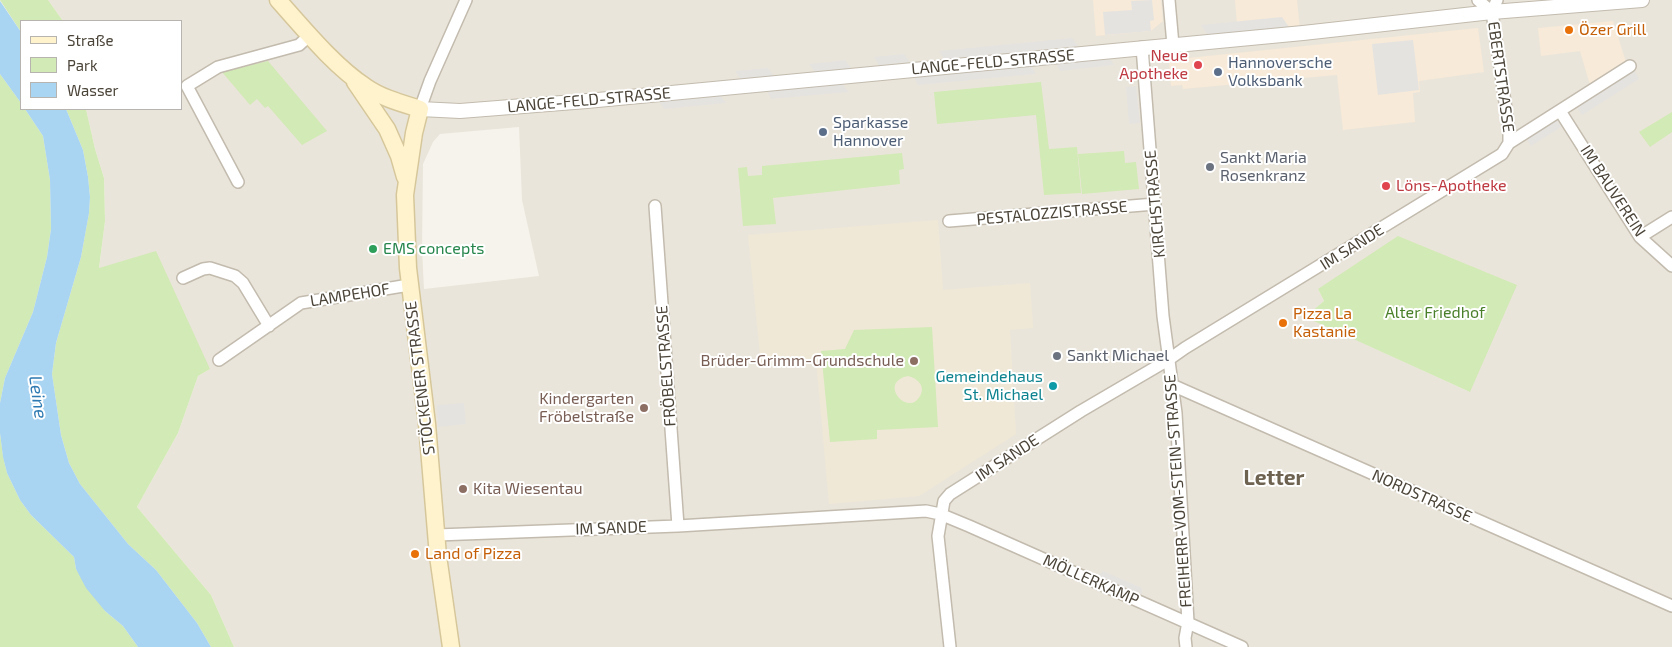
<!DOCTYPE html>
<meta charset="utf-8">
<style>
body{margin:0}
#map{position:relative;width:1672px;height:647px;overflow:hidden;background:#f6f3ec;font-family:"Exo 2",sans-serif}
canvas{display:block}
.legend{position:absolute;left:20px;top:20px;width:162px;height:90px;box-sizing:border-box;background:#fff;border:1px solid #b7b4b0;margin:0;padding:6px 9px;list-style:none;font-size:15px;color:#4b4439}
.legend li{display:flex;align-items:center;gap:10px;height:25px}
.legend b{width:25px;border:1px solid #b7b4b0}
</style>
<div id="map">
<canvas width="1672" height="647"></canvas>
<ul class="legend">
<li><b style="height:6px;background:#fff3cd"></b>Straße</li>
<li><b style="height:14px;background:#d2eab5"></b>Park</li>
<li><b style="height:14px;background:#a9d4f2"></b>Wasser</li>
</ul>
</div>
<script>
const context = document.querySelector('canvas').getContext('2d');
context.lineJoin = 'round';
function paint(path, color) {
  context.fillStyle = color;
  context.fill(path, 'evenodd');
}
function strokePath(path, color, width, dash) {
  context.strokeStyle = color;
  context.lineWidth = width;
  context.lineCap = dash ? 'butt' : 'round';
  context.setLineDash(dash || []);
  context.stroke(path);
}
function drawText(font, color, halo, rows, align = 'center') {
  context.font = font + ' "Exo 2",sans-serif';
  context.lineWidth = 4;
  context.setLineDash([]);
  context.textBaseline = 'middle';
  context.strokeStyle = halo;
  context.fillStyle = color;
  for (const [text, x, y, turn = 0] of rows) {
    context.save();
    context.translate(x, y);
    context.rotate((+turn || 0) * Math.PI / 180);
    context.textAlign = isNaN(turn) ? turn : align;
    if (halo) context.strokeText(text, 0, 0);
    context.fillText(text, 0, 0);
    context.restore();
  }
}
const residential = new Path2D(`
 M48,0H1672V647H234L211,595L137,507L178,433L198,376L210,369L99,269L105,221L104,178L95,149L86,109H181V21H63ZM519,127L522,200L539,276L424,289L422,250L423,164L433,142L440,134ZM1318,289L1470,392L1306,317L1324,301Z`);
const commercial = new Path2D(`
 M1093,0H1161L1163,21L1151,31L1096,36Z
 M1235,0H1297L1300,29L1238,36Z
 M1613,21L1626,62L1590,85L1580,51L1541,56L1538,28Z
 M1478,28L1484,72L1419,81L1420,92L1413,93L1415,122L1343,130L1337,75L1183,89L1182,85L1171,86L1169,60Z`);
const education = new Path2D(`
 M938,220L943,290L1030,283L1033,328L1010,330L1016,434L919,496L829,504L816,359L761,364L748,235Z`);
const green = new Path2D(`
 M0,0H48L63,21H21V32Z
 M268,61L327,131L302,145L268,106L265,108L257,99L250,105L222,72Z
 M0,74L21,103V109H25L43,136L50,180L51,229L47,257L33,312L5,378L0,403Z
 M1041,82L1049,149L1077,147L1081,193L1044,195L1036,115L937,124L934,92Z
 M66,109H86L95,149L104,178L105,221L99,268L156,251L210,369L198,376L178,433L137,507L211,595L234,647H211L197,623L156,570L128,544L80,484L69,463L61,435L52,374L56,343L81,257L89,213L90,197L88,177L83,150Z
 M1672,112V132L1650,147L1639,132Z
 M1124,151L1125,163L1136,162L1139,189L1082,194L1078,154Z
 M902,153L904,169L899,170L900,184L773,198L776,224L743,226L738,168L747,167L748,176L762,175V166Z
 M1398,236L1517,285L1470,392L1305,317L1324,301L1318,289Z
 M932,327L938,427L877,430V439L830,442L821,351L845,349L854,330ZM908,376C917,378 926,386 920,396C908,418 877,382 908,376Z
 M0,433L3,456L7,473L20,500L31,515L74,557L76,569L105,611L123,626L138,647H0Z`);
const parking = new Path2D(`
 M1152,0L1154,20L1150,21L1151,31L1105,35L1103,12L1132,10L1131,1Z
 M1282,17L1289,27L1208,35L1201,25Z
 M1072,38L1078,46L944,59L939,51Z
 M1413,40L1419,90L1378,95L1372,44Z
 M904,54L910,62L879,65L874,57Z
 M1109,57L1114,65L1060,71L1055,62Z
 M845,60L851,68L815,72L809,64Z
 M1030,64L1036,74L918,85L913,76Z
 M768,68L774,76L741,79L735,71Z
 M1634,70L1639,79L1582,115L1576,106Z
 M841,83L849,92L771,99L766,89Z
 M1136,86L1140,123L1129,124L1126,87Z
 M720,95L726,103L664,109L658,100Z
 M1555,118L1561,127L1531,146L1525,137Z
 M464,403L466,424L438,427L437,405Z
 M1103,571L1142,588V594L1098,576Z`);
const water = new Path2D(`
 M0,1L21,32V103L0,74Z
 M25,109H66L83,150L88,177L90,197L89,213L81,257L56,343L52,374L61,435L69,463L80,484L128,544L156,570L197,623L211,647H138L123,626L105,611L86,588L76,569L74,557L31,515L20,500L7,473L3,457L0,433V403L5,378L33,312L47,257L51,229L50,180L43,136Z`);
const minor = new Path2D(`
 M1169,0L1173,45
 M1478,0L1492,12
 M1497,0L1492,12L1509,130V143
 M1142,47L1163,316L1176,413L1188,622L1185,638L1186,647
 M420,109L430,81L466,0
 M1560,111L1640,237L1672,266
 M238,182L187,86L218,67L299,45L310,35
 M655,206L678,526
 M949,221L1155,204
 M1640,237L1672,217
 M183,278L203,269L210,268L235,276L243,283L269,326
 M219,360L301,303L409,285
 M1172,385L1672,606
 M437,535L678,526L926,511L940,514L969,526L1242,647
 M950,647L938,536L944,501L950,494L1081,411L1168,360L1185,348L1502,154L1509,143L1630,66`);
const tertiary = new Path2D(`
 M420,109L460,111L587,101L1303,33L1492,12L1642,0`);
const secondary = new Path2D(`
 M278,0C303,28 335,67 366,87C382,98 401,103 420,109L414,133L405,195L408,268L427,424L438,556L451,647
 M355,82L387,129L399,156L405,177`);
const markers = [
 [1569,30,5,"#e8710a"],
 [1198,65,5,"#e0444e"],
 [1218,72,5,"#5c6f8a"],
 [823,132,5,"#5c6f8a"],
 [1210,167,5,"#6b7280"],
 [1386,186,5,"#e0444e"],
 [373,249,5,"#2e9e5b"],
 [1283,323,5,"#e8710a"],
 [1057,356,5,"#6b7280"],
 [914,361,5,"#8d6e63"],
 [1053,386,5,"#0f9aa8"],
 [644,408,5,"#8d6e63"],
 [463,489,5,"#8d6e63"],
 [415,554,5,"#e8710a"]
];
const foodNames = [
 ["Özer Grill",1579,30],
 ["Pizza La",1293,314],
 ["Kastanie",1293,332],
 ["Land of Pizza",425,554]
];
const healthNames = [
 ["Neue",1188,56],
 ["Apotheke",1188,74],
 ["Löns-Apotheke",1396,186,"left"]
];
const streetNames = [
 ["LANGE-FELD-STRASSE",993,62,-5],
 ["EBERTSTRASSE",1501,77,82],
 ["LANGE-FELD-STRASSE",589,100,-5],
 ["IM BAUVEREIN",1613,191,57],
 ["KIRCHSTRASSE",1155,204,-95],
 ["PESTALOZZISTRASSE",1052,213,-5],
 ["IM SANDE",1352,247,-32],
 ["LAMPEHOF",350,295,-9],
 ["FRÖBELSTRASSE",666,366,-94],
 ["STÖCKENER STRASSE",420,378,-97],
 ["IM SANDE",1007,458,-33],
 ["FREIHERR-VOM-STEIN-STRASSE",1178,491,-94],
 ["NORDSTRASSE",1422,496,24],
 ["IM SANDE",611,528,-2],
 ["MÖLLERKAMP",1091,580,24]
];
const serviceNames = [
 ["Hannoversche",1228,63],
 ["Volksbank",1228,81],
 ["Sparkasse",833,123],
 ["Hannover",833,141]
];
const worshipNames = [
 ["Sankt Maria",1220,158],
 ["Rosenkranz",1220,176],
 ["Sankt Michael",1067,356]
];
const leisureNames = [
 ["EMS concepts",383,249]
];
const parkNames = [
 ["Alter Friedhof",1435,313]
];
const educationNames = [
 ["Brüder-Grimm-Grundschule",904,361],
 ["Kindergarten",634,399],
 ["Fröbelstraße",634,417],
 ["Kita Wiesentau",473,489,"left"]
];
const cultureNames = [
 ["Gemeindehaus",1043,377],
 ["St. Michael",1043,395]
];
const waterNames = [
 ["Leine",38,397,82]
];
const districtNames = [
 ["Letter",1274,478]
];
paint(residential, '#eae5da');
paint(commercial, '#f7ead8');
paint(education, '#efe8d6');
paint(green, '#d2eab5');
paint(parking, '#e5e3e0');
paint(water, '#a9d4f2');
strokePath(minor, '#c2bbae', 14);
strokePath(tertiary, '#c2bbae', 16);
strokePath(secondary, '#d6c79b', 19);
strokePath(minor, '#fff', 11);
strokePath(tertiary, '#fff', 14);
strokePath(secondary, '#fff3cd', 16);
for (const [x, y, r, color] of markers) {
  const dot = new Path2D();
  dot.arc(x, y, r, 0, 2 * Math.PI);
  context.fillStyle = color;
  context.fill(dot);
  strokePath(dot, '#fff', 2);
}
drawText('16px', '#c56008', '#fff', foodNames, 'left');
drawText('16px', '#be3a42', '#fff', healthNames, 'right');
drawText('16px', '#4b4439', '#fff', streetNames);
drawText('16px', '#4e5e75', '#fff', serviceNames, 'left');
drawText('16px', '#5b616d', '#fff', worshipNames, 'left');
drawText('16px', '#27864d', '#fff', leisureNames, 'left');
drawText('16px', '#4a7f2a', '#fff', parkNames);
drawText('16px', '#785e54', '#fff', educationNames, 'right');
drawText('16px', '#0d838f', '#fff', cultureNames, 'right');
drawText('italic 18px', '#2e7ab2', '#fff', waterNames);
drawText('bold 21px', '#6e6250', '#fff', districtNames);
</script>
